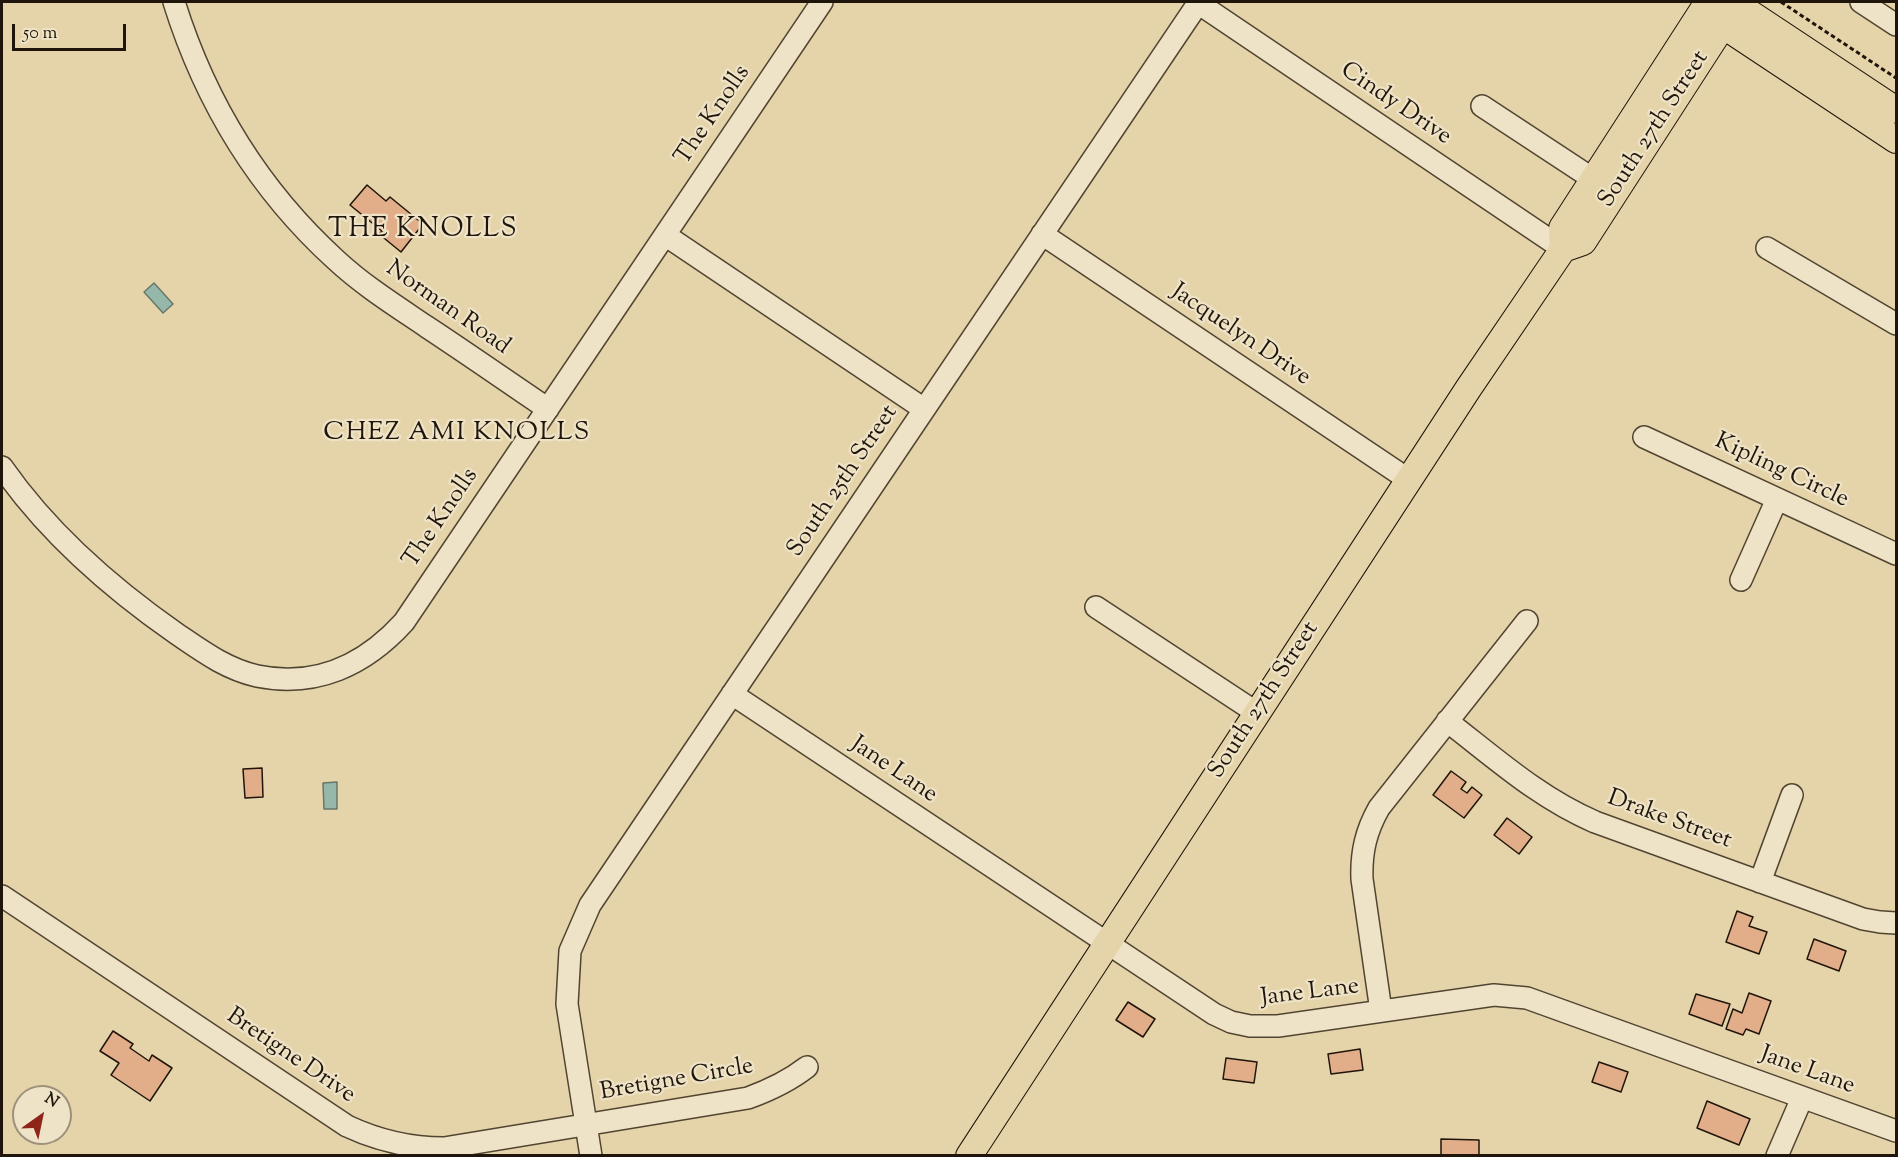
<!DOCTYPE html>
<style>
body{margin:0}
#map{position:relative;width:1898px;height:1157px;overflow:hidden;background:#e5d4a9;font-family:"Sorts Mill Goudy",serif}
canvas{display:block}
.frame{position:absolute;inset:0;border:3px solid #20150a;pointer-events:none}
.north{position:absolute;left:12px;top:1085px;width:60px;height:60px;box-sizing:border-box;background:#eee3c7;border:2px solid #9c917b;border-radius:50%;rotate:33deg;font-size:16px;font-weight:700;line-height:24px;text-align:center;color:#20150a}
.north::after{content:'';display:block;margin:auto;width:21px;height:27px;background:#8f2418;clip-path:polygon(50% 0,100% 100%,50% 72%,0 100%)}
.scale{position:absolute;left:12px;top:24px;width:114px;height:27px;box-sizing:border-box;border:3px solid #20150a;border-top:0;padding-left:8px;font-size:18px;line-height:21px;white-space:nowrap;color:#20150a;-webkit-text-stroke:4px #eee3c7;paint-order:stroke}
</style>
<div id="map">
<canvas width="1898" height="1157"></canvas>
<div class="frame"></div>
<div class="north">N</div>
<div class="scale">50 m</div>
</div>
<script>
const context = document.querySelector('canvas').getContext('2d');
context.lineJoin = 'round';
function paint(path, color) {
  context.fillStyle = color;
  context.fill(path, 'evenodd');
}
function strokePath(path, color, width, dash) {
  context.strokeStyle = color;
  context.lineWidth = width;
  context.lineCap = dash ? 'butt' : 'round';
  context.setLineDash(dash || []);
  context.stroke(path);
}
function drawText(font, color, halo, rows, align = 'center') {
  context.font = font + ' "Sorts Mill Goudy",serif';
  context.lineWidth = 4.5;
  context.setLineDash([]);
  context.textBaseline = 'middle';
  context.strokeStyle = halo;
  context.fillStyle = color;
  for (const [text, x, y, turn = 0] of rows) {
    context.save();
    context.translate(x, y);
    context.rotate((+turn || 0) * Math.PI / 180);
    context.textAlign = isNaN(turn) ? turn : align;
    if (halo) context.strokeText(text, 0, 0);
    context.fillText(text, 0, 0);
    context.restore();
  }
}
const water = new Path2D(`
 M154,283L173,304L163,313L144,292Z
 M337,782V809H324L323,783Z`);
const building = new Path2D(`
 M367,185L386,201L390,197L423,224L401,252L379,234L382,231L350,205Z
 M262,768L263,797L245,798L243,769Z
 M1451,771L1466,782L1461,789L1467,793L1472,787L1482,795L1464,818L1433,795Z
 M1507,818L1532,837L1519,854L1494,835Z
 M1737,911L1753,917L1749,926L1767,932L1759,954L1726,942Z
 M1814,939L1846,951L1839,971L1807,959Z
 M1749,993L1771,1001L1759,1034L1746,1029L1743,1035L1726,1029L1733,1009L1742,1013Z
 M1696,994L1730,1004L1722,1026L1689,1014Z
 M1128,1002L1155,1019L1143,1037L1116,1020Z
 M113,1031L133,1044L130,1048L149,1061L152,1055L172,1068L150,1101L111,1075L119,1063L100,1051Z
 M1360,1049L1363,1070L1331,1074L1328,1054Z
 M1226,1058L1257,1062L1254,1083L1223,1079Z
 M1599,1062L1628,1072L1621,1092L1592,1082Z
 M1707,1101L1750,1119L1739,1145L1697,1128Z
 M1441,1139L1479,1140V1156H1441Z`);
const path = new Path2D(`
 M1781,2L1896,78`);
const minor = new Path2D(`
 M174,2C205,101 258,189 336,260C364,286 396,306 427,327C468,354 508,382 548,409
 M1861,2L1896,25
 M1198,3L1563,249
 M1482,106L1593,179
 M1042,234L1409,480
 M665,235L924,409
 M1767,248L1896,324
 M1644,437L1896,554
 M2,467C48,533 111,588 177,634C202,651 226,669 257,676C316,688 365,665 404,622L822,2
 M1741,580L1777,499
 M1096,607L1257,713
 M732,694L1214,1014L1231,1022L1250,1026H1278L1494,995L1527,998L1896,1131
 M1447,721C1495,758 1539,798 1595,822L1863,919L1880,922L1896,923
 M1760,882L1792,795
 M2,896L347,1126C379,1141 409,1148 444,1148L748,1098C770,1090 789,1081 807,1067
 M1381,1011L1362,879C1361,852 1366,831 1379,808L1527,621
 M591,1156L567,1004L570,951L590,905L1199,2
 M1777,1156L1802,1098`);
const major = new Path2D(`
 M1733,2L1896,110
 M1709,16L1896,140
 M1563,249L1583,242L1738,2
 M969,1156L1468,389L1563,249L1562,228L1708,2`);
const streetNames = [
 ["Cindy Drive",1395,105,34],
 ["The Knolls",714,116,-56],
 ["South 27th Street",1655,130,-57],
 ["Norman Road",447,309,35],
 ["Jacquelyn Drive",1240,336,34],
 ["Kipling Circle",1781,472,25],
 ["South 25th Street",844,482,-56],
 ["The Knolls",442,519,-56],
 ["South 27th Street",1265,701,-57],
 ["Jane Lane",893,771,34],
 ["Drake Street",1669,821,20],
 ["Jane Lane",1310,994,-7],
 ["Bretigne Drive",290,1057,34],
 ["Jane Lane",1807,1072,20],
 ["Bretigne Circle",677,1081,-10]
];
const neighbourhoodNames = [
 ["CHEZ AMI KNOLLS",457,435]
];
const quarterNames = [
 ["THE KNOLLS",423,231]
];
paint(water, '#96b8aa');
strokePath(water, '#67776a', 1.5);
paint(building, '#e1ae89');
strokePath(building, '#20150a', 1.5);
strokePath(minor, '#514532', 24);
strokePath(major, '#20150a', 28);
strokePath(path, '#20150a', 3, [4.5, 3]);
strokePath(minor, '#eee3c7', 21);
strokePath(major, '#e5d4a9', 26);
drawText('24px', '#20150a', '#eee3c7', streetNames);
context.letterSpacing = '1.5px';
drawText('26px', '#20150a', '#eee3c7', neighbourhoodNames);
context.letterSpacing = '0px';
context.letterSpacing = '1.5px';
drawText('27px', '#20150a', '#eee3c7', quarterNames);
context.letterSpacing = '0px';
</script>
